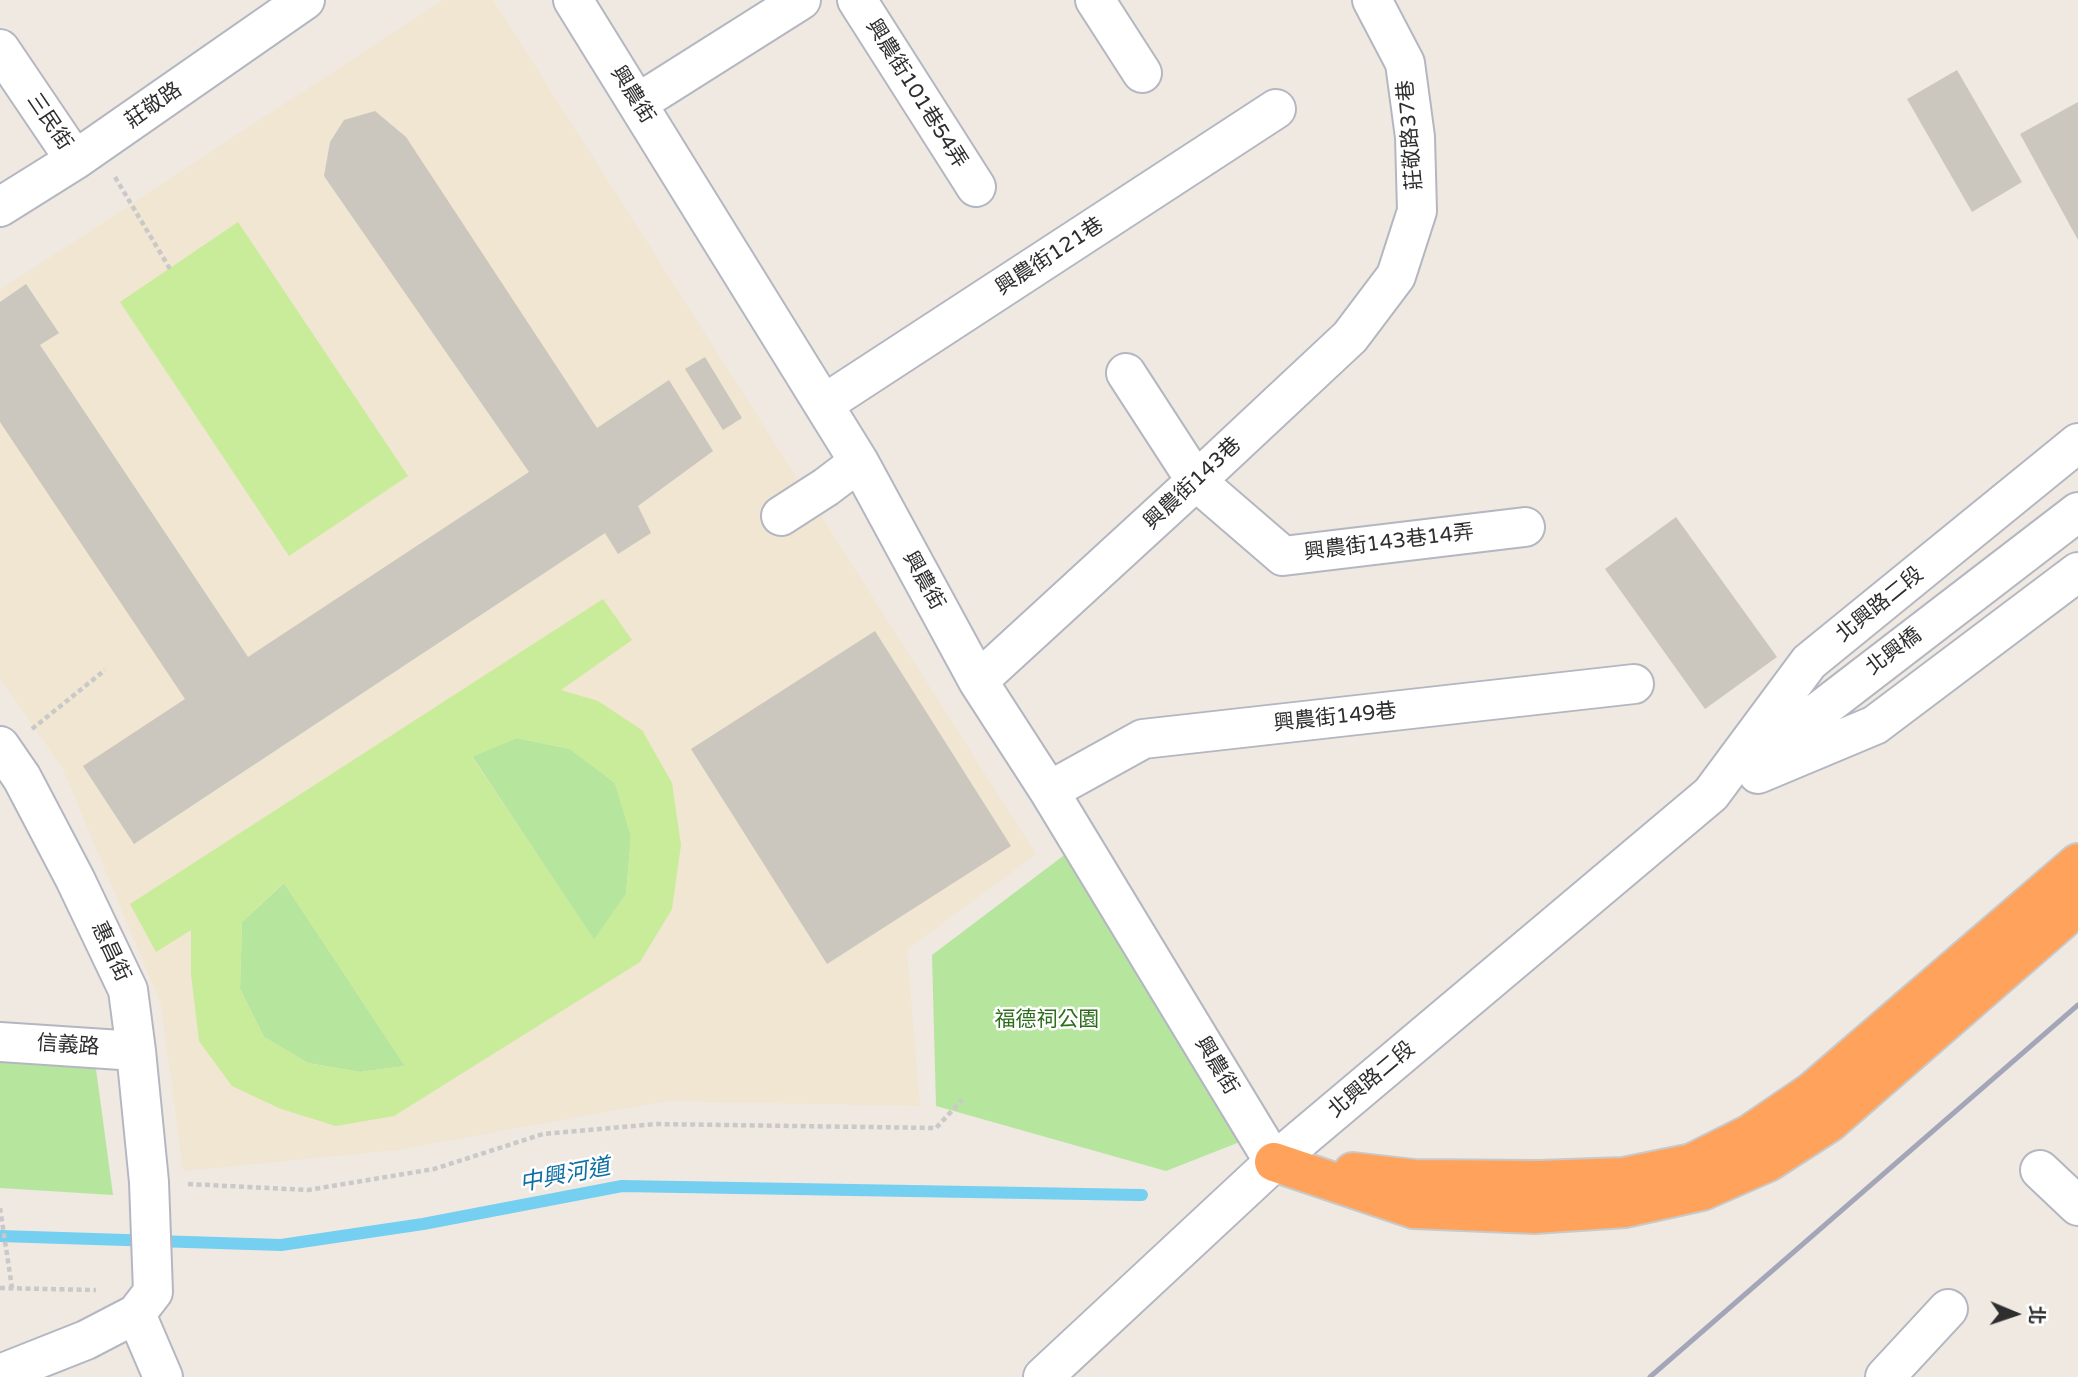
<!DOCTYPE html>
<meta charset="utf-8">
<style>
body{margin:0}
#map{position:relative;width:2078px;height:1377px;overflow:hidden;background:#efe9e1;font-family:"Varela Round","Noto Sans TC",sans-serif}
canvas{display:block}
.north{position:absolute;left:1980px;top:1279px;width:70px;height:70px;-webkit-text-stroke:5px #fff;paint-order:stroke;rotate:92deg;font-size:19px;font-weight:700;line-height:28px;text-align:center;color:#2e2e2e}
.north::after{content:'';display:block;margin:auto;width:24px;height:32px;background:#2e2e2e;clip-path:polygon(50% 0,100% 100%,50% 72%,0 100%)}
</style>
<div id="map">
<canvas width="2078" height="1377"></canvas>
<div class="north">北</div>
</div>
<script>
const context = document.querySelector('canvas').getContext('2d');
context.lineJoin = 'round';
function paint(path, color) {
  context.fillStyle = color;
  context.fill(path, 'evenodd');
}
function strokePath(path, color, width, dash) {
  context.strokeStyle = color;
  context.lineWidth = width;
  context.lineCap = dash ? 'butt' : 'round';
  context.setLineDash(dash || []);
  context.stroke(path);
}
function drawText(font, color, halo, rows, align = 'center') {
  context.font = font + ' "Varela Round","Noto Sans TC",sans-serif';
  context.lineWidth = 5;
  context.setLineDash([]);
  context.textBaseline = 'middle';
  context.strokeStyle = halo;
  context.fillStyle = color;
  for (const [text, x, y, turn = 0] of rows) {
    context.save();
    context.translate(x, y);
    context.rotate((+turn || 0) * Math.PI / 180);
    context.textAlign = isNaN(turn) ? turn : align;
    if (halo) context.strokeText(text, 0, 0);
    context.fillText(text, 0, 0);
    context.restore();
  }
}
const education = new Path2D(`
 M443,0H493L1036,854L907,950L920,1106L666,1101L397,1150L183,1171L161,1004L63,769L0,678V290Z`);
const green = new Path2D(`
 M517,738L570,749L615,783L631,836L626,894L594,940L472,756Z
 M1067,853L1260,1134L1166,1171L936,1106L932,955Z
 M284,883L405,1066L360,1072L308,1063L264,1037L240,989L242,922Z
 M0,1062L96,1069L113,1195L0,1188Z`);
const pitch = new Path2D(`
 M238,222L408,476L289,556L120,302Z
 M603,599L632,640L561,690L598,701L642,730L672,783L681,845L672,909L640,962L394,1116L336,1126L281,1109L232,1086L199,1041L191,974V930L156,952L130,904ZM517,738L570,749L615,783L631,836L626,894L594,939L472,757ZM283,883H284L405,1066L360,1072L308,1063L264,1037L240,989L242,922Z`);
const stream = new Path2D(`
 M0,1236L281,1245L423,1224L622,1186L1142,1195`);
const building = new Path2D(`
 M1957,70L2022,182L1972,212L1907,99Z
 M2078,102V240L2020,134Z
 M375,111L406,137L597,428L669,380L713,451L638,506L651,533L618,554L605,533L134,844L83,766L185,699L0,422V302L26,284L59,333L40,345L248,657L529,472L324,176L330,142L344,120Z
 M705,357L742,418L723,430L685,369Z
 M1676,517L1777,657L1705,709L1605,569Z
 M875,631L1011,846L827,964L691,749Z`);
const path = new Path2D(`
 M115,177L170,269
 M32,729L105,670
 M188,1184L308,1190L434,1169L543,1134L655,1124L936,1128L962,1100
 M0,1208L12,1288
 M0,1288L96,1290`);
const minor = new Path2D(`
 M573,0L859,462L978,681L1049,791L1274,1162
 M857,0L976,187
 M1095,0L1142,73
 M0,49L75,160
 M638,103L801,0
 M0,207L75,160L305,0
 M1126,373L1196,481L1283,556L1525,527
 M824,404L1276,109
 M781,516L826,487L859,462
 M978,681L1196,481L1350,337L1396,276L1417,211L1415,137L1405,63L1372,0
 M0,746L22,778L75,879L128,990L136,1051L149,1182L153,1292L136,1314L86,1340L0,1374
 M1749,765L2078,512
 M1758,774L1875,725L2078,572
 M1049,791L1143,739L1634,684
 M0,1042L136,1051
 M2040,1170L2078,1206
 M136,1314L163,1377
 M1043,1377L1274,1162L1711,794L1809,662L2078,443
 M1885,1377L1948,1309`);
const highway = new Path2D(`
 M1274,1162L1414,1209L1534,1214L1625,1208L1702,1191L1768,1162L1830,1122L2078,906
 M1353,1172L1414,1179L1540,1180L1623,1177L1692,1163L1750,1134L1813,1091L2078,863`);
const rail = new Path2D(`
 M1650,1377L2078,1005`);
const streetNames = [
 ["興農街101巷54弄",916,94,58],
 ["興農街",632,95,58],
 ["莊敬路",154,106,-35],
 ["三民街",49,122,56],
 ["莊敬路37巷",1411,135,-95],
 ["興農街121巷",1050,257,-33],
 ["興農街143巷",1193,484,-43],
 ["興農街143巷14弄",1389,543,-7],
 ["興農街",923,581,61],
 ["北興路二段",1880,605,-39],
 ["北興橋",1894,652,-37],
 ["興農街149巷",1335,718,-6],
 ["惠昌街",110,952,65],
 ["信義路",68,1046,4],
 ["興農街",1216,1066,59],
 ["北興路二段",1372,1080,-40]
];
const parkNames = [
 ["福德祠公園",1047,1020]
];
const waterNames = [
 ["中興河道",565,1176,-11]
];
paint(education, '#f0e6d1');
paint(green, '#b6e59e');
paint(pitch, '#c9ec9a');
strokePath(stream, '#75cff0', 12);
paint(building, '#cbc7bf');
strokePath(minor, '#b4b7c1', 42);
strokePath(highway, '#c9c9c9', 42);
strokePath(path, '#c9c9c9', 4.5, [5, 3.5]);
strokePath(minor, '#fff', 38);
strokePath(highway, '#ffa35c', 38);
strokePath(rail, '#a3a6b8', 5);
drawText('21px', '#2e2e2e', '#fff', streetNames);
drawText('21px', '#2c6e1b', '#fff', parkNames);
drawText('italic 23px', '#0d6fa3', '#fff', waterNames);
</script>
